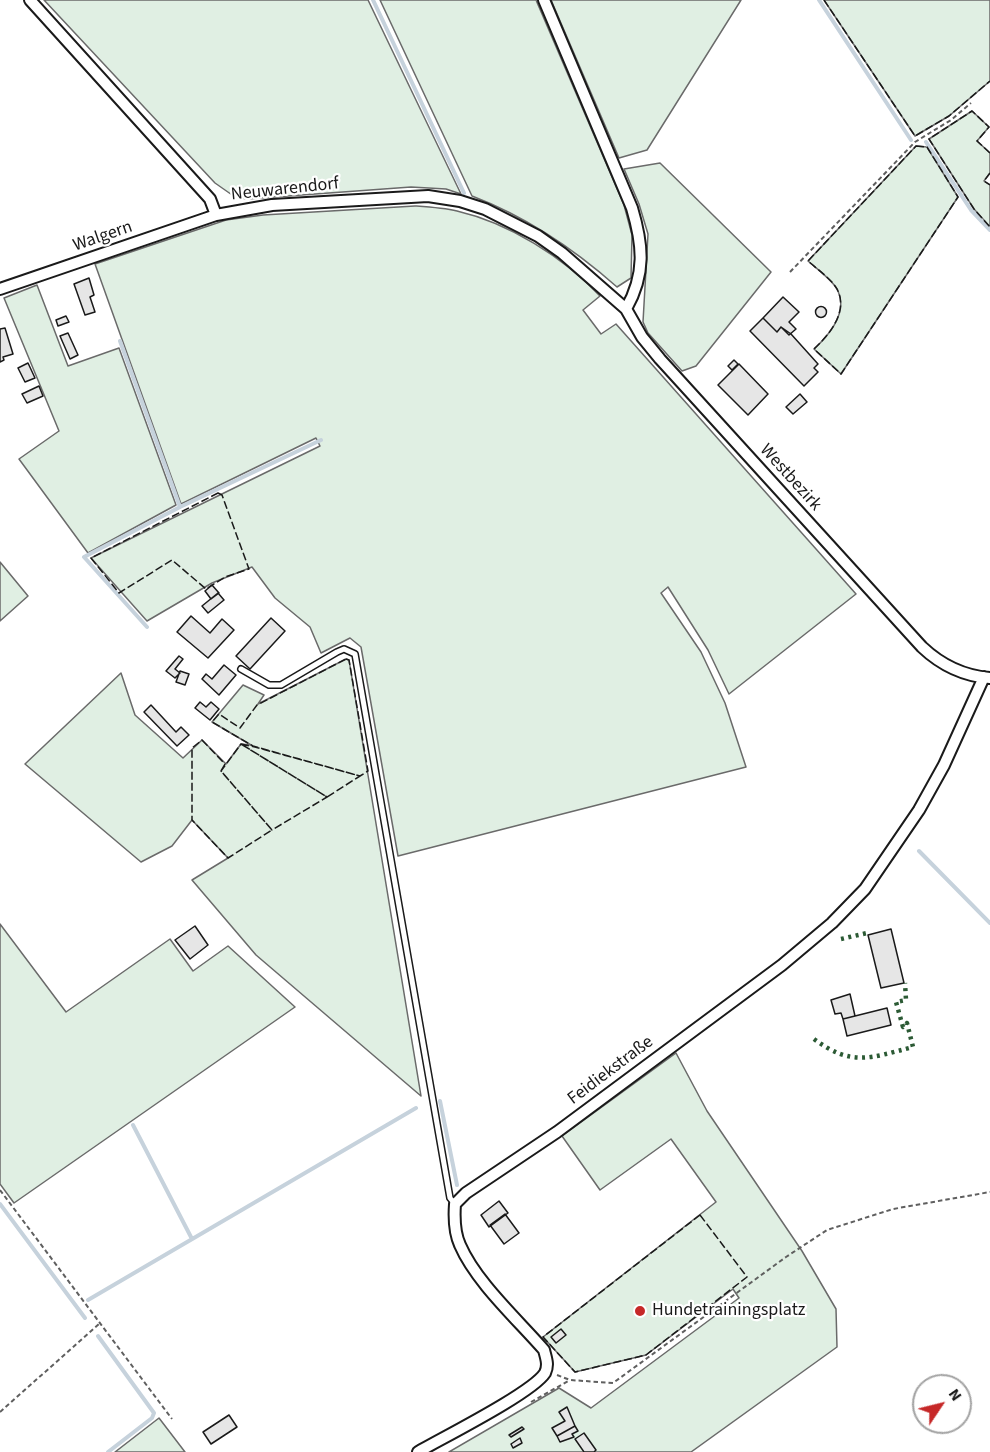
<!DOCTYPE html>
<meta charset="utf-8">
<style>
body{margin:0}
#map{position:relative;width:990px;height:1452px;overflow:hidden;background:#fff;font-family:"Source Sans 3",sans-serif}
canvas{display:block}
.north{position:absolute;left:912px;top:1374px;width:60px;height:60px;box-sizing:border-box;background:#fff;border:2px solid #a3a3a3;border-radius:50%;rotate:55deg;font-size:16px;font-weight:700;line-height:24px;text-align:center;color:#1a1a1a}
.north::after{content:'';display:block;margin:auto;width:21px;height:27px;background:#c62828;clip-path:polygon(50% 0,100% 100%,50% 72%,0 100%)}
</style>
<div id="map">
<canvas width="990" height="1452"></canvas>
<div class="north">N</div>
</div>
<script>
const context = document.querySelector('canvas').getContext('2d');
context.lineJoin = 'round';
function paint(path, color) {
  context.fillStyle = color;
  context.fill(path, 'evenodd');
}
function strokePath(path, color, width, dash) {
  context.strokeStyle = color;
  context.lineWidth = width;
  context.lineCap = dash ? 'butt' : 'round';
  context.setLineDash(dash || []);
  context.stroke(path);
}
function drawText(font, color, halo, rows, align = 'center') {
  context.font = font + ' "Source Sans 3",sans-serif';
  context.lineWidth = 4.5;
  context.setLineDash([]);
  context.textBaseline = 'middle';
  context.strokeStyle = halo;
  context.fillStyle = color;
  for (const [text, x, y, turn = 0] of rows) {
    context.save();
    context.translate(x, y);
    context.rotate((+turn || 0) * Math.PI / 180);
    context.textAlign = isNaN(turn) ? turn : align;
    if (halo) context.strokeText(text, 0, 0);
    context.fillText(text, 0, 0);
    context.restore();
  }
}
const green = new Path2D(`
 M44,0H368L461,194L446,189L411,187L247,199L235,197L215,183Z
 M380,0H536L624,205L632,235L631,278L617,287C573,248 527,217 472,196Z
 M551,0H741L647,150L619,158Z
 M824,0H990V81L949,116L915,136Z
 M972,111L989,127L977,141L990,153V173L984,181L990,185V227L974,209L929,139Z
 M916,146L927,147L958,197L841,374L814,349C828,336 848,313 838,291C834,281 817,269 808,261Z
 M660,163L771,272L696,366L682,371L648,333L643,322L648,234L639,204L624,169Z
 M415,206C429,207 444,208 457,211C509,223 563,257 600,296L583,310L601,334L616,324L856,594L729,694L708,650L668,587L661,593L701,652L725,703L746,767L398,856L361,647L350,638L321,653L310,627L275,598L252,567L212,583L147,621L91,558L320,446L316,438L181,504L95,264L226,220L263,215Z
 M37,285L68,366L119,348L176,505L88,553L19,459L59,431L4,298Z
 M0,562L28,596L0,621Z
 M346,659L349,660L421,1096L256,955L192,880L228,858L192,820L172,846L141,862L25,764L121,673L135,715L183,758L202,740L226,764L241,744L251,745L212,722L243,685L264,695L258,704Z
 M0,924L66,1012L170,939L193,971L228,946L295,1007L14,1203L0,1184Z
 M676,1053L707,1111L802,1251L836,1309L837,1347L691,1452H449L559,1388L591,1408L739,1298L733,1289L646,1355L575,1372L543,1337L716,1202L671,1139L600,1190L562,1136Z
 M159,1418L185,1452H115Z`);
const stream = new Path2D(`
 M373,0L464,193
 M819,0L911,140
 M926,142L971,210L990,230
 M120,341L180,507
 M147,627L84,557L180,507L321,440
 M919,851L990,923
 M440,1101L457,1185
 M133,1125L192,1239
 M0,1204L85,1318
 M88,1300L416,1108
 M98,1336L154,1413L152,1418L108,1452`);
const building = new Path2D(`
 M89,278L94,295L90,297L95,312L85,315L74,284Z
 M783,297L799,312L789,322L796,329L789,335L781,327L777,332L763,318Z
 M815.5 312a5.5 5.5 0 1 1 11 0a5.5 5.5 0 1 1-11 0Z
 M66,316L69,322L58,326L56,320Z
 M763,318L777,332L781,327L791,334L818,364L814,368L818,372L804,386L750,331Z
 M5,328L13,354L3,357L4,360L0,362V329Z
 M68,333L78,355L70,359L60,336Z
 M734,360L738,364L732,370L728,366Z
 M28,363L35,378L25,382L18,368Z
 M739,364L768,394L748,415L718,385Z
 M39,386L43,396L27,403L22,394Z
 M800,394L807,402L793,414L786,407Z
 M212,585L219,593L211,599L205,591Z
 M218,593L224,600L208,613L202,606Z
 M191,616L210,633L222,619L234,630L208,658L177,632Z
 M271,618L285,631L250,669L236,656Z
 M179,656L183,659L175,669L180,673L175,678L166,671Z
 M224,665L236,675L219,695L202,679L206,674L212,679Z
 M180,671L189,674L185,685L176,682Z
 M200,702L206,707L211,702L219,709L210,720L195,708Z
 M151,705L176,732L181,727L189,735L177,746L144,712Z
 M195,926L208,945L190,959L175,940Z
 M891,929L904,983L881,988L868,935Z
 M850,994L855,1016L843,1019L841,1013L835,1014L831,1000Z
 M887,1008L891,1025L847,1036L843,1019Z
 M499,1201L508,1213L489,1227L481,1215Z
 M505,1214L519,1233L504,1244L490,1225Z
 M561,1329L566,1335L556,1343L551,1337Z
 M567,1407L575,1426L557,1436L552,1428L565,1421L559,1412Z
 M229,1415L237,1427L211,1444L203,1432Z
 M575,1426L578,1431L572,1434L574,1437L560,1442L557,1436Z
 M522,1427L524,1429L511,1437L509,1435Z
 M584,1433L596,1450L594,1452H584L575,1439Z
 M520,1438L522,1443L513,1448L511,1444Z`);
const path = new Path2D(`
 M790,272L915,142L951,120L971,103
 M0,1190L172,1419
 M557,1375L570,1380L613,1383L786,1257L827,1230L893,1209L990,1192
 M531,1402L570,1380
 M0,1412L99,1324`);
const service = new Path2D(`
 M241,669L269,685H281L337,652L344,649L355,654L450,1198L455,1204`);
const minor = new Path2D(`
 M30,0L210,199L216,215
 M544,0L632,208C643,245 646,274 626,309
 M0,289L216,215L272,205L428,196L460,201L485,209L538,236L562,253L626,309L642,337L660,359L922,647C941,665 964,676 990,678
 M418,1452C444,1437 532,1393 545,1373C549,1365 546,1358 544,1350C517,1319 476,1282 460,1245C454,1232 454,1218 455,1204L466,1193L557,1132L782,965L832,923L865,889L919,810L944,765L984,677`);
const hedge = new Path2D(`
 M841,939L867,933
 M814,1039C852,1067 870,1058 913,1047L907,1023L903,1027L896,1002L906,1000L905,983`);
const fence = new Path2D(`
 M824,0L915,136L949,116L990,81
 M916,146L927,147L958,197L841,374L814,349C828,336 848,313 838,291C834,281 817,269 808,261Z
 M990,153L977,141L989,127L972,111L929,139L974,209L990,227
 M990,173L984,181L990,185
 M218,493L222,495L249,569L225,577L206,589L172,560L119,593L91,558Z
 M346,659L349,660L368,771L360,776L253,746L212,722L219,714L240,728L257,705Z
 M202,740L225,764L221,771L272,830L228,858L192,820V748Z
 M241,744L327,797L272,830L221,771Z
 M241,744L255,747L360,776L327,797Z
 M700,1215L747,1277L646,1355L575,1372L543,1337Z`);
const markers = [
 [640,1311,6,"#c62828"]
];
const streetNames = [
 ["Neuwarendorf",285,190,-6],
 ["Walgern",103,237,-19],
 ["Westbezirk",790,478,48],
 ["Feidiekstraße",611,1071,-37]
];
const poiNames = [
 ["Hundetrainingsplatz",652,1311]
];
paint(green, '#e0efe3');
strokePath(green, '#6a6a6a', 1.5);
strokePath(stream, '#c6d2dc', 4);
paint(building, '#e6e6e6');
strokePath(building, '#1a1a1a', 1.5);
strokePath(service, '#1a1a1a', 8);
strokePath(minor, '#1a1a1a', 14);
strokePath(path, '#5f5f5f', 2, [4.5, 3]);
strokePath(service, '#fff', 5);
strokePath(minor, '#fff', 10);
strokePath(hedge, '#2b5a34', 4.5, [3, 4.5]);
strokePath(fence, '#1a1a1a', 1.5, [8, 3]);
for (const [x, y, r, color] of markers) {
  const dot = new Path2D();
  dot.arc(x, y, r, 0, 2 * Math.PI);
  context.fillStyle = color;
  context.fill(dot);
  strokePath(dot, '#fff', 2);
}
drawText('18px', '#1a1a1a', '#fff', streetNames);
drawText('18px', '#1a1a1a', '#fff', poiNames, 'left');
</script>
